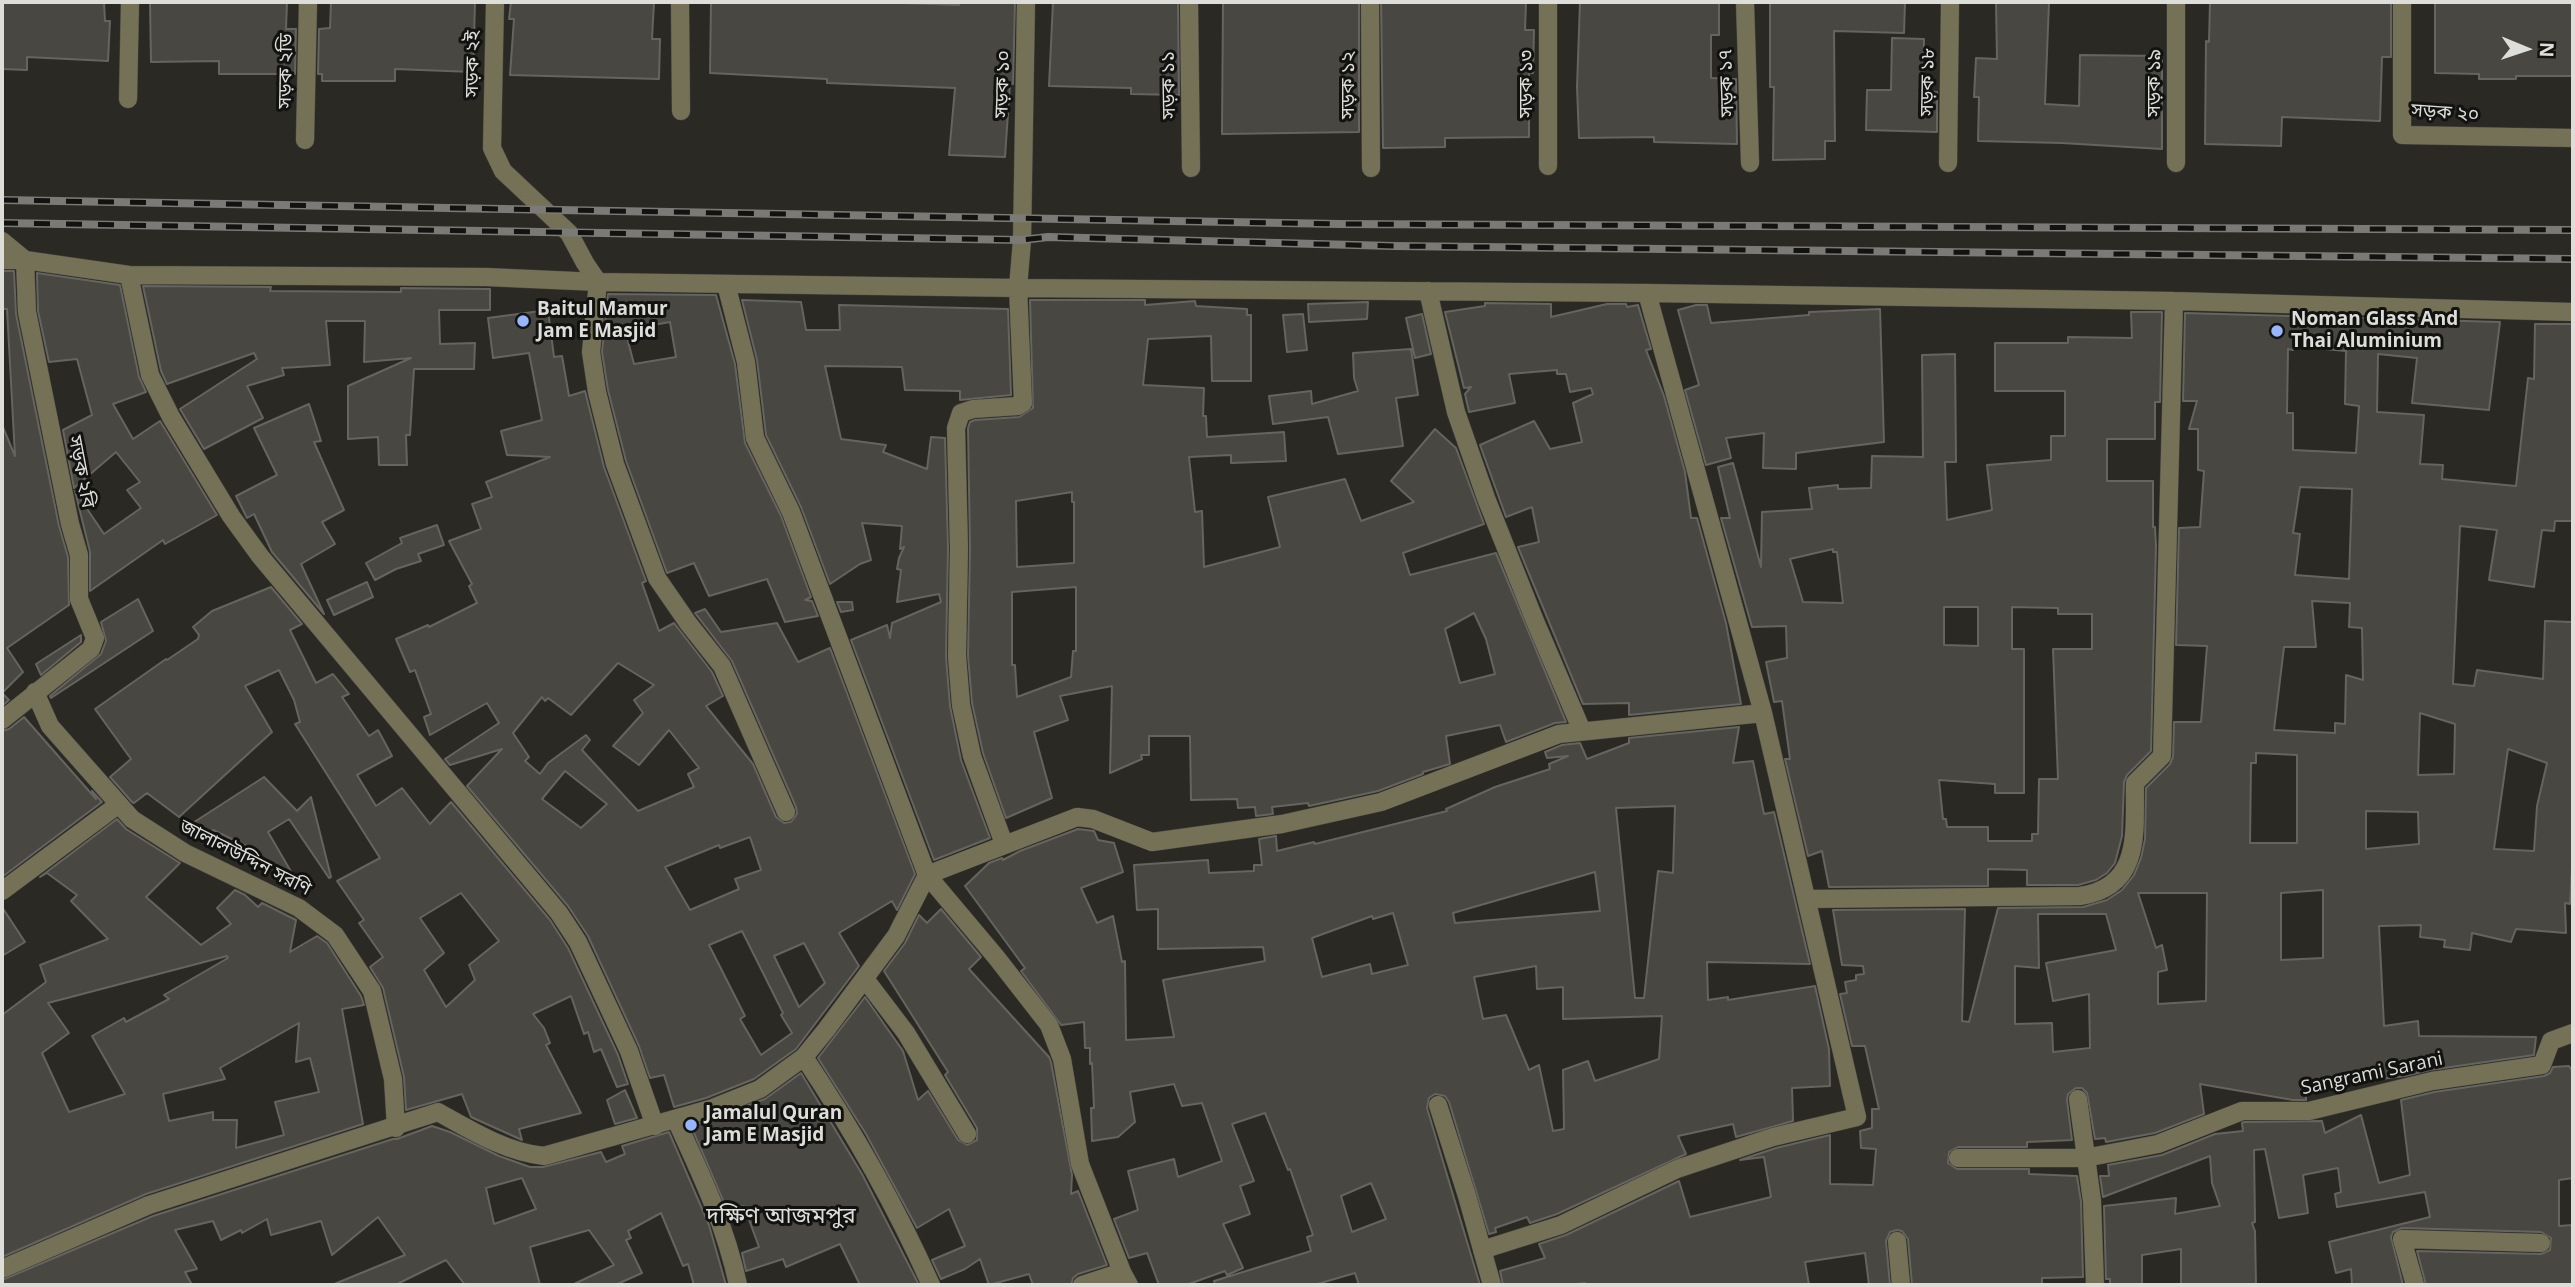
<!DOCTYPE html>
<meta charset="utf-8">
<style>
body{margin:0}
#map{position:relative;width:2575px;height:1287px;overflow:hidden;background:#2a2924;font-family:"Open Sans",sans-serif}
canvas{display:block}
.frame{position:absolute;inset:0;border:4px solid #ddddda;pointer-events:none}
.north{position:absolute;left:2491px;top:14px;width:70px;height:70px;-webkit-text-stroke:5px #121210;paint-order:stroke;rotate:92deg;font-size:19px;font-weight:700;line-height:28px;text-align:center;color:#ddddda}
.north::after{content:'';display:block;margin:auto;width:24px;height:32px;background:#ddddda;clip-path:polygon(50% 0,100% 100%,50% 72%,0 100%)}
</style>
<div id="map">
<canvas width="2575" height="1287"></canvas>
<div class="frame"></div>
<div class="north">N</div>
</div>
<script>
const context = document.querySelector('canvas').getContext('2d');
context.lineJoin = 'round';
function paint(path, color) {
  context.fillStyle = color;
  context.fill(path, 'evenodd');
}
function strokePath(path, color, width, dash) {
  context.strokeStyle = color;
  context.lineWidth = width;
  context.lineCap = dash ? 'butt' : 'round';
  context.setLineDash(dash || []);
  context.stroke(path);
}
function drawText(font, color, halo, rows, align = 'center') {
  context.font = font + ' "Open Sans","Noto Sans Bengali",sans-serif';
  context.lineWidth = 6;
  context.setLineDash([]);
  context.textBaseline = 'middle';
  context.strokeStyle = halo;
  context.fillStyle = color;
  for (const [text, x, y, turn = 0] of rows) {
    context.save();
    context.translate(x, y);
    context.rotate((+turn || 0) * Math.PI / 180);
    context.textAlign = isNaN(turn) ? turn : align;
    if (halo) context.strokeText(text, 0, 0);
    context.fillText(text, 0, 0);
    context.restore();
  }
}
const building = new Path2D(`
 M2,2H104L105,21H110L108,61L27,57V70L2,69Z
 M150,2H287L286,29H296L295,74H219V61L151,62Z
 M331,2H475L473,72L395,69V81H322V74H318L319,29L330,28Z
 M511,2H654L652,39H660L659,79L510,75L514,19H509Z
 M711,2H876L959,5V2H1015L1013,84H1010L1005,157L949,155L955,88L827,83V79L710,73Z
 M1053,2H1178L1179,95L1131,94V88L1049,86Z
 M1223,2H1359V132L1222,134Z
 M1381,2H1526L1525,30H1534L1533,73H1529V137L1445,138V147L1383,148Z
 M1580,2H1719V35H1711V78L1736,79L1737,144L1654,142V137L1579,138L1577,87Z
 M1770,2H1905L1904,33L1834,31L1835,141H1825V159L1773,160L1774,87H1770Z
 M1996,2H2049L2045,104L2079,106L2080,55L2162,56V149L2062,143L1978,141L1979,97H1974L1976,58L1997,59Z
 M2210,2H2391V57H2382L2380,121L2282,117L2281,146L2205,144L2206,41L2209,42Z
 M2435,2H2573V76H2516V79H2479V74L2435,73Z
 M1892,38L1924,39L1923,91L1937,92V132L1866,130L1867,90H1891Z
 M2,271H14L16,314L59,526L68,557L69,605L7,648L23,672L2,693L9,700L2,706V425L15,456L7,309H2Z
 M37,273L120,285L139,377L146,392L113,404L133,439L160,421L217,515L165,544L163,540L90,591V552L75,491L104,534L141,508L127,490L140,482L116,452L74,488L63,430L92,415L77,359L49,362L38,311Z
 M143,286L271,287L270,291L401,292V288L490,289V310H439L440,344L475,343L474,369H414L410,435H406L407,465H379L378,437L348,439V386L411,358L364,362L365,321H326L330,365L282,368L284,375L247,386L263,418L204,449L180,409L257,359L254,353L167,384L161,371Z
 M608,294L716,295L735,364L745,443L781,516L811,597L805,600L812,601L818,616L785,622L767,579L709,596L694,563L667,573L626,461L608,390L602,352ZM670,322L676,357L634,364L625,330Z
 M742,300L801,302L806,330H840L839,305L1008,309L1011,395L960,400V391L905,390L902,367L825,366L841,439L886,445L883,452L927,469L931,437L945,438L948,548L946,656L950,706L961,760L990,838L934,860L851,640L887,625L890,638L892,623L941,602L939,594L897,602L901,570L897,569L899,558L904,547L900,549L902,526L862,523L871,560L860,564L830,584L801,507L766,435L757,360Z
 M1030,300H1145V305L1195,301L1196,306L1247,309V315H1251V381H1212L1211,336L1148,339L1143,385L1204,388L1203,416H1206L1207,437L1284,432L1286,461L1231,463V455L1189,457L1195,512L1202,511L1204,567L1280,547L1268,497L1345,479L1361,521L1414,502L1391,481L1435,429L1456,448L1484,524L1403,553L1410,575L1496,553L1566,722L1555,723L1506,742L1500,725L1446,736L1450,764L1423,772V774L1378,791L1309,806L1308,803L1272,807L1273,814L1256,816L1255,807L1238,808L1237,799L1191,800L1190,736H1149V755H1141L1142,759L1110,773L1112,686L1060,696L1068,720L1034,732L1052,798L1006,818L983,753L972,703L968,656L970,548L968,428L970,422L975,420L1019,417L1033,408ZM1072,492V502H1074V563L1017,567L1016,501ZM1076,587V651H1073L1071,677L1017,697L1015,665H1012V592ZM1474,613L1486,639L1495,674L1460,683L1445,629Z
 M1368,302L1367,319L1309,322L1308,304Z
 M1485,303L1551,304V317L1607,304H1626L1627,307L1638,305L1651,349L1646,350L1664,396L1685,472L1691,518H1697L1726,623L1741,704L1629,715V703L1583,704L1518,547L1539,542L1532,507L1506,517L1480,445L1534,421L1550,449L1582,442L1573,403L1593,394L1591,388L1570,392L1566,374H1557V370L1509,374L1515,403L1469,412L1465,394L1471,387L1464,388L1445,312L1485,306Z
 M1696,305H1707L1711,323L1809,315V312L1880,309L1884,442L1796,453V469L1763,468L1764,433L1726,438L1731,458L1706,465L1685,390L1699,385L1678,310Z
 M548,310L554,357L562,356L569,396L585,391L604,467L646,581L642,583L659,631L674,623L712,672L723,696L706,706L753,764L776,817L784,823L791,822L797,814L796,807L732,661L695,613L705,609L721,632L777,623L798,662L830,648L915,874L897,910L892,901L839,933L859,966L796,1049L754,1079L706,1098L674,1107L664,1075L650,1078L639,1046L588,936L568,906L467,786L502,749L450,765L445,759L499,723L487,703L430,735L424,717L431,714L415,670L410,672L396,639L428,625L429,627L477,603L469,586L472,584L449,541L481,529L472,504L492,497L486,482L550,457L507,455L501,431L542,420L529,353L493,358L488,318ZM618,663L654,685L634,700L643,713L613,746L639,765L669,730L699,768L688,774L694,787L638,811L582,750L590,740L586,735L548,763L540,774L525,761L529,757L513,733L542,697L545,701L548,698L571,715ZM565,771L607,804L581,828L542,799ZM750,837L761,870L735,879L739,889L690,910L665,867L719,845L720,848ZM742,931L783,1013L781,1015L792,1033L761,1055L740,1019L745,1016L709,945ZM804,943L825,983L799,1007L774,956Z
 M2131,312H2162L2160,402H2155V439H2107V481H2153V527H2155L2156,546L2151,751L2127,775L2124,782L2122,836L2115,863L2107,873L2096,880L2078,885H2027V870L1988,869V886L1829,887L1822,851L1808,856L1785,759H1790L1782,701L1774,702L1766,662L1787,658L1786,626L1752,627L1721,518H1730L1718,467L1733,463L1761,567L1762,512L1812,509L1809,488L1838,485V489L1871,488L1872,456L1923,457L1922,355L1955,354L1956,462H1945L1947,520L1992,510L1987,465L2051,460V436H2065V391H1995V343H2068V337L2132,338ZM1833,549V552H1837L1843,603L1803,602L1790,559ZM1944,607H1978V646L1944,645ZM2012,607L2058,608V614H2092V649H2053L2058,779H2039L2038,834H2032V841H1988V827H1947L1946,819H1943L1939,780L1995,784V793H2024V649H2012Z
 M2185,313L2500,322L2489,410L2412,403L2417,358L2378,354L2377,412L2424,415L2420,464L2443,465L2442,479L2516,486L2528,378L2534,379L2535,324H2573V521H2555L2554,531L2542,530L2534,587L2489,580L2497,530L2460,526L2453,684L2474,686L2477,670L2543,679L2545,621L2573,622V850L2570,904L2565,903L2566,933L2516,929L2511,942L2472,933L2470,950L2444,947L2445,940L2420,937L2421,925L2379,926L2384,1026L2418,1021L2419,1036L2536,1037L2534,1055L2430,1070L2405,1076L2306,1088V1100H2293L2200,1084L2204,1114L2155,1133L2106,1142L2105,1138L2095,1139L2087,1093L2082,1088H2076L2068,1094L2067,1100L2072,1140L2027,1142V1147H1958L1949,1152L1948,1163L1957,1169H2029V1174L2077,1176L2081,1202L2083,1277L2042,1278V1285H1912L1908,1239L1902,1231L1897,1230L1890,1232L1886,1241L1890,1285H1869L1865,1253L1805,1262L1809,1285H1586L1585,1283L1566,1285H1503L1500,1271L1545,1258L1539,1244L1566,1235L1679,1181L1690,1217L1771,1197L1764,1157L1740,1160L1776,1148L1830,1135V1184L1873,1185L1876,1149L1861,1148L1860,1131L1872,1128V1109H1879L1865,1046H1852L1840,994L1847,993L1845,982L1856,980V975L1864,974L1863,966L1842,965L1833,910L1965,909L1962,1021L1969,1022L1998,908L2083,907L2107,900L2122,890L2134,875L2141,858L2145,839L2146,788L2170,764L2173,757L2174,722H2201L2207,646L2176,645L2179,528L2200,527L2204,471L2198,470V429H2189L2197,401H2183ZM2293,346L2346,351L2345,404L2359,406L2356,453L2293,450V413H2287L2288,349L2293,350ZM2300,487L2352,489L2349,579L2295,575L2300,534L2293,533ZM2312,601L2350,603L2349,627L2362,628L2363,680L2346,675L2345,724L2335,723V733L2274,730L2284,647H2316ZM2420,713L2455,724L2454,774L2418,775ZM2508,749L2547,763L2537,806L2534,851L2494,849ZM2256,753L2297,755V843H2250L2251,763H2256ZM2366,811L2418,812L2419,844L2366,849ZM2323,890V958L2281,960V893ZM2138,893H2207L2206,1001L2158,1004V972L2167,970L2162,945L2156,948ZM2038,914H2106L2116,950L2046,963L2053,1001L2089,994L2090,1048L2053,1052L2052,1023L2015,1024V966L2039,968Z
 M1303,314L1307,350L1287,352L1283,315Z
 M1422,314L1431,354L1415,358L1406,318Z
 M1411,349L1418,395L1396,398L1403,446L1338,454L1328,417L1273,424L1269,396L1311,391L1312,404L1358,391L1354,378L1353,353Z
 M309,404L321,441L314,442L344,510L322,522L335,544L301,564L324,614L272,552L254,514L247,518L236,496L277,475L254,428Z
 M437,525L444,545L418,554L421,561L396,569L375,580L366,563L402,543L400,538Z
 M367,582L373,597L334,615L327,600Z
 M271,587L302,624L290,630L316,683L333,674L349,694L342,697L369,736L378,730L392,756L357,775L376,806L402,788L430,824L451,802L550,920L568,948L618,1055L628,1084L617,1087L601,1049L594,1052L588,1032L584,1034L571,996L533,1014L544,1028L550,1043L546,1045L581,1113L519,1129L522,1140L471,1117L462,1094L406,1110L404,1077L383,988L370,967L383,957L359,923L364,920L337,881L380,858L295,724L300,722L294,700L279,670L245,686L272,732L179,817L147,793L134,803L132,802L110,777L131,759L95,709L166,659L167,660L198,639L199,635L193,627L212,611ZM461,893L499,941L469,965L475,980L446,1007L424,970L444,953L420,918Z
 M138,599L153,631L51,698L50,696L101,654L106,641L101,622Z
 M837,602H852L853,610L841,612Z
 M81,635V642L41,675L36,664Z
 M24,717L96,799L92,791L102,802L2,877V731L9,729Z
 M1739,727L1733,763L1753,761L1764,814L1774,812L1810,964L1707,962L1708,1000L1728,997V1000L1815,986L1829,1049L1830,1086L1792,1088L1793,1121L1736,1137L1733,1124L1678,1136L1686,1154L1557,1214L1530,1223L1527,1217L1495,1228L1496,1232L1489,1234L1449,1102L1445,1096L1435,1094L1429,1098L1427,1108L1480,1285H1359L1355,1273L1314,1285H1215L1214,1281L1311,1251L1307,1237L1313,1235L1290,1169L1288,1170L1265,1113L1232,1124L1254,1181L1240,1186L1250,1214L1223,1224L1243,1268L1227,1275L1225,1271L1186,1285H1159L1147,1253L1129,1258L1114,1219L1138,1210L1128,1171L1174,1159L1178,1177L1222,1161L1202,1103L1182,1106L1174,1084L1130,1092L1135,1122L1118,1137L1092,1141L1091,1108H1094L1092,1063L1090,1064V1048H1085L1084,1022L1061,1025L1021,971L1025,968L965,886L989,863L1002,858L1003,860L1020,851L1078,829L1094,831L1098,840L1114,843L1123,872L1081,888L1097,923L1113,916L1122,962L1125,961L1126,1040L1174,1037L1163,980L1265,961L1263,947L1158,949V909L1137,910L1134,865L1208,860L1209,873L1254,871V865H1262L1259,839L1276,836L1277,851L1314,842L1315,844L1447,811L1446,809L1495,787L1550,769L1549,764L1568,756L1547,758L1545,752L1562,745L1580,743L1587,759L1629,743V738ZM1675,806L1673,873L1658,871L1644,998H1635L1616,808ZM1595,872L1600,911L1455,923L1453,913ZM1393,913L1408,965L1372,974L1370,964L1322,977L1312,938L1372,916L1373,919ZM1536,966L1537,989L1563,987V1019L1662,1016L1659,1059L1595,1081L1588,1061L1563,1070L1564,1129L1553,1131L1539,1065L1529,1070L1506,1015L1483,1019L1474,977ZM1371,1183L1386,1219L1352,1232L1341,1196Z
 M264,777L297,811L311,797L331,877L329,878L289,819L268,832L293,875L248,860L257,851L213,830L208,839L185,828Z
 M117,819L126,829L180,863L146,897L201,945L231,924L217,908L235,890L245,895L258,907L262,903L296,920L290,952L317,936L327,943L361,996L364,1005L342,1009L363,1124L146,1194L2,1257V1015L46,982L40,965L108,939L71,901L77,895L47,873L40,877ZM227,956L228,958L164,995L169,999L126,1022L124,1018L92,1036L125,1094L69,1112L42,1053L69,1033L48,1003ZM299,1023L296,1062L310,1058L319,1092L275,1102L284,1135L236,1148L237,1120H213V1112L169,1121L163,1094L225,1079L220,1068Z
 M2,907L25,942L2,956Z
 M941,909L981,957L969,969L1049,1057L1051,1062L1072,1175L1071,1194L1078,1191L1107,1265L1078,1274L1073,1278L1071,1285H1033L1029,1274L989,1285L980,1259L965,1269L941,1279L932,1260L965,1246L949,1209L917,1228L866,1134L818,1058L865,997L903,1051L918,1100L928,1091L958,1140L967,1145L977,1140V1128L945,1075L948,1072L884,971L905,943L919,915L927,923Z
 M2569,1066L2573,1072V1178L2559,1180V1226L2573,1225V1285H2426L2417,1251L2541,1254L2550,1250L2551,1238L2541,1232L2402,1228L2393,1232L2391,1237L2403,1285H2352L2351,1269L2336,1273L2329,1242L2430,1217L2425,1192L2337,1207L2335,1194L2341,1192L2338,1168L2303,1175L2308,1213L2279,1218L2265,1149L2254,1150L2255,1222L2252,1223L2255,1231L2256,1285H2181V1249L2142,1255V1285H2110V1279H2106L2104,1206L2176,1198L2175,1214L2220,1206L2212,1183L2210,1156L2103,1197L2100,1176H2109L2108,1165L2162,1155L2215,1134L2243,1131L2242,1123L2244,1122L2322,1121L2325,1133L2361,1115L2379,1183L2410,1175L2401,1100L2434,1092L2544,1076L2550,1073L2553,1067Z
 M801,1073L862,1174L919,1285H860L840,1244L786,1267L783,1259L746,1271L742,1253L759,1247L744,1206L728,1212L691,1126L765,1099Z
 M625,1090L637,1118L615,1124L607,1100Z
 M432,1126L450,1132L499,1156L530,1167H543L601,1152L606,1162L625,1154L622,1146L669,1132L709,1225L726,1285H694L688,1264L683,1266L661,1213L628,1231L631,1238L626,1240L642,1273L615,1285H572L614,1265L589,1230L530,1247L540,1285H465L446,1260L395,1285H332L405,1255L378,1217L332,1255L321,1221L271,1235L267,1219L242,1233L241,1230L221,1240L213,1221L175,1230L197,1269L185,1272L192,1285H2V1280L153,1216L393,1139H397ZM522,1178L536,1209L494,1224L486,1188Z`);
const minor = new Path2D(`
 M495,2L492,148L503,171L569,233L585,263L598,282L591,352L597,392L615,464L657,578L688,623L722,666L786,812
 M680,2L681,111
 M1189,2L1191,168
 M1370,2L1371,168
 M1745,2L1750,163
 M2402,2V135L2573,138
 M128,99L130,2
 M305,140L308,2
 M1948,163L1950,2
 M2176,163V2
 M1548,166V2
 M2,241L25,260L27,312L70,524L79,555V599L95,638L91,649L2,720
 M2,260H25L129,275L486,277L598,282L1018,288L1647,293L2174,301L2573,312
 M129,275L150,375L171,417L231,516L260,556L559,913L578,942L629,1051L655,1126
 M726,284L746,362L755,438L791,512L927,875L996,957L1049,1025L1062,1059L1080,1164L1122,1272L1129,1285
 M1428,291L1456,412L1486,498L1535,621L1582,731
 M1647,293L1763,713
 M35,692L50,726L132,819L185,853L299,908L335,935L372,991L393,1079L396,1128
 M1004,844L972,756L961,705L957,656L959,548L956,428L961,413L973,409L1018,406L1023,403L1018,288L1022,240L1026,2
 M2,891L119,804
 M1808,899L2080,896C2143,887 2134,830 2135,783L2162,756L2174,301
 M865,979L906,1033L967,1134
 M804,1057C852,1129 896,1206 931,1285
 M2078,1099L2092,1201L2095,1285
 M1438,1105L1467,1196L1492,1285
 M676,1120C701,1174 726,1227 738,1285
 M1958,1158H2085L2158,1144L2242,1111H2309L2432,1081L2542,1065L2551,1041L2573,1033
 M1897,1241L1901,1285
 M2,1269L149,1205L438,1112C472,1131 506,1152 544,1156L710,1109L760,1089L804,1057L826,1030L896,936L927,875L1077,817L1093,819L1152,842L1282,824L1381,802L1559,734L1763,713L1857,1117L1773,1137L1677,1169L1561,1225L1482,1250
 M1082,1285L1122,1272
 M2415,1285L2402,1239L2541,1243`);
const rail = new Path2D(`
 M2,200L1340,224L2573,230
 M2,223L1022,240L1048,237L1393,246L2573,259`);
const markers = [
 [523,321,7,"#97b6fd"],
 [2277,331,7,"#97b6fd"],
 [691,1125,7,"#97b6fd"]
];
const streetNames = [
 ["সড়ক ২ই",473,64,-89],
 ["সড়ক ২ডি",286,71,-89],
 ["সড়ক ১৮",1928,82,-89],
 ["সড়ক ১৭",1727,83,-92],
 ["সড়ক ১৯",2155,83,-90],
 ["সড়ক ১০",1003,84,-88],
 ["সড়ক ১৩",1527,84,-90],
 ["সড়ক ১১",1169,85,-91],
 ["সড়ক ১২",1349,85,-90],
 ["সড়ক ২০",2445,113,4],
 ["সড়ক ২বি",81,472,79],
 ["জালালউদ্দিন সরণি",245,858,27],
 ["Sangrami Sarani",2372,1074,-12]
];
const poiNames = [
 ["Baitul Mamur",537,310],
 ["Jam E Masjid",537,332],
 ["Noman Glass And",2291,320],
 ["Thai Aluminium",2291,342],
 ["Jamalul Quran",705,1114],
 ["Jam E Masjid",705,1136]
];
const quarterNames = [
 ["দক্ষিণ আজমপুর",781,1216]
];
paint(building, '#484742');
strokePath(building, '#65645e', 2);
strokePath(minor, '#474641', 19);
strokePath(minor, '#757157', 18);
strokePath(rail, '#7b7a76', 8);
strokePath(rail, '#121210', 5, [16]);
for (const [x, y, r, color] of markers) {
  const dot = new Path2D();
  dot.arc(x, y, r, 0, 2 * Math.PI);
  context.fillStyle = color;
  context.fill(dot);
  strokePath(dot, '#121210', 2.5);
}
drawText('19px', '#ddddda', '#121210', streetNames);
drawText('bold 19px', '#ddddda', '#121210', poiNames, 'left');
drawText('23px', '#ddddda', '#121210', quarterNames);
</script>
